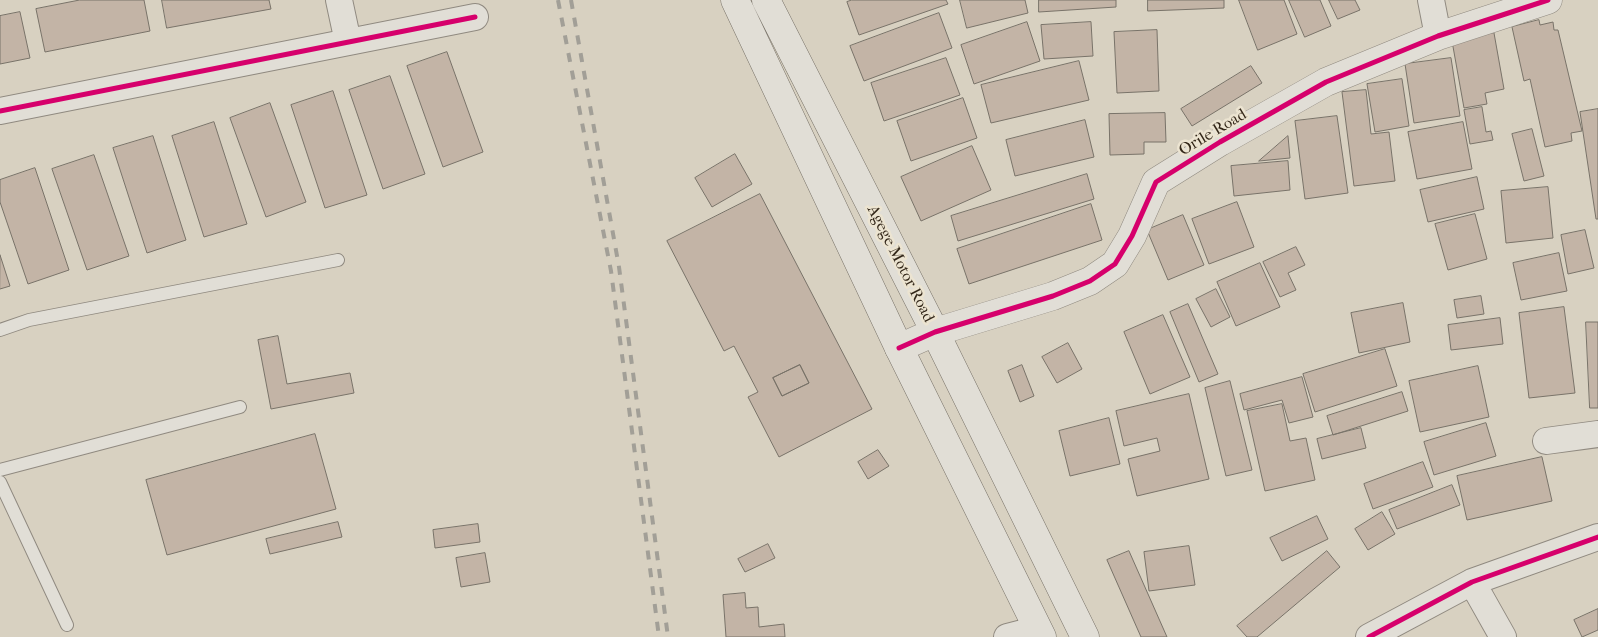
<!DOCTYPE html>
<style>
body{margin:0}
canvas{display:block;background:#d8d1c1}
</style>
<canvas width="1598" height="637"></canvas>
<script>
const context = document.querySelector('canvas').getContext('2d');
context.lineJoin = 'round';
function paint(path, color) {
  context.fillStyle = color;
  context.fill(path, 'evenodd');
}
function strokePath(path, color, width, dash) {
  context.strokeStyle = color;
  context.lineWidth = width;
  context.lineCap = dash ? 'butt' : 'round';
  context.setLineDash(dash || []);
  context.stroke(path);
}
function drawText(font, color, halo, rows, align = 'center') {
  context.font = font + ' "IM FELL French Canon",serif';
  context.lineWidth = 5;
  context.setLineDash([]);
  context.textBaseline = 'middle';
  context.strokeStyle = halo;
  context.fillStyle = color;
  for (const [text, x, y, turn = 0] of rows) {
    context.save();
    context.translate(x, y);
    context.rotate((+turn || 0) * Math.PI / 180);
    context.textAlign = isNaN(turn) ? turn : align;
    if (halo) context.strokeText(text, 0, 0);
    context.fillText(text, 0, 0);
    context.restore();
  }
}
const building = new Path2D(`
 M80,0H144L150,31L45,52L36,9Z
 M162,0H269L271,9L167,28Z
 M852,0H946L948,4L859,35L847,2Z
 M960,0H1025L1028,13L967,28Z
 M1039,0H1116V7L1039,12Z
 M1148,0H1224V8L1148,11Z
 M1239,0H1284L1297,34L1258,50Z
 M1289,0H1320L1331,26L1305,37Z
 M1329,0H1355L1360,10L1338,19Z
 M20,12L30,58L0,64V16Z
 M939,13L952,48L864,81L850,46Z
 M1539,20L1540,25L1553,22L1554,30H1558L1582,131L1571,133L1572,141L1545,147L1530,79L1524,81L1512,27Z
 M1027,22L1040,61L974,84L961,45Z
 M1091,22L1093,56L1044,59L1041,25Z
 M1157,30L1159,91L1117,93L1114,32Z
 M1494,33L1504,89L1485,93L1487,104L1464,108L1452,41Z
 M447,52L483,152L443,167L407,66Z
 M946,58L960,95L884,121L871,83Z
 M1451,58L1460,116L1414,123L1405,64Z
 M1079,61L1089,100L991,123L981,85Z
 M1251,66L1262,83L1192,126L1181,109Z
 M390,76L425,174L383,189L349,90Z
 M1402,79L1409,126L1375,132L1367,84Z
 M1366,90L1371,134L1389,132L1395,181L1354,186L1342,92Z
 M333,91L367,195L325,208L291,105Z
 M963,98L977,138L911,161L897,121Z
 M270,103L306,202L266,217L230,118Z
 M1482,107L1486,132L1491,131L1493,140L1470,144L1464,110Z
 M1598,109V219H1596L1580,112Z
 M1165,113L1166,142H1144V154L1110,155L1109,114Z
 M1337,116L1348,193L1305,199L1295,121Z
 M1085,120L1094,157L1015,176L1006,140Z
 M214,122L247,224L204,237L172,136Z
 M1463,122L1472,169L1417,179L1408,132Z
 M1532,129L1544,176L1524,181L1512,134Z
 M153,136L186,240L147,253L113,148Z
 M1288,136L1290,158L1259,161Z
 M972,146L991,190L921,221L901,177Z
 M735,154L752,184L712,207L695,178Z
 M94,155L129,256L87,270L52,169Z
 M1288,161L1290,190L1234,196L1231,166Z
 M35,168L69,270L28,284L0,202V180Z
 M1087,174L1094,199L958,241L951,216Z
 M1477,177L1484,209L1428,222L1420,190Z
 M1548,187L1553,238L1506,243L1501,191Z
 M760,194L872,409L779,457L748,397L758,392L734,346L724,351L667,241ZM800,365L809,383L782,396L773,378Z
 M1237,202L1254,247L1209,264L1192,219Z
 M1091,204L1102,240L969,284L957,249Z
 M1475,214L1487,259L1448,270L1435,224Z
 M1183,215L1204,265L1168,280L1147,230Z
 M1585,230L1594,268L1568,274L1561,235Z
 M1296,247L1305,265L1288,273L1296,290L1280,297L1263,262Z
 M1559,253L1567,291L1521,300L1513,263Z
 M0,255L10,286L0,289Z
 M1260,263L1280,307L1236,326L1217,282Z
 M1216,289L1230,317L1211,327L1196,299Z
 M1481,296L1484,314L1457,318L1454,300Z
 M1403,303L1410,342L1359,353L1351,313Z
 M1188,304L1218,374L1199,382L1170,312Z
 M1564,307L1575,393L1529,398L1519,313Z
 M1163,315L1190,377L1150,394L1124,332Z
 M1500,318L1503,344L1451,350L1448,325Z
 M1586,322H1598V408H1590Z
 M278,336L287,384L350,373L354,393L271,409L258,340Z
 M1068,343L1082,369L1057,383L1042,357Z
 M1385,349L1397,386L1315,412L1303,374Z
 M800,365L809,383L782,396L773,378Z
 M1022,365L1034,396L1020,402L1008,371Z
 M1478,366L1489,417L1420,432L1409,381Z
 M1302,377L1313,417L1289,423L1282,400L1244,410L1240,394Z
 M1230,381L1252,470L1226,476L1205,388Z
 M1402,392L1408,411L1333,435L1327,416Z
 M1189,394L1209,479L1137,496L1128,459L1160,451L1157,438L1124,446L1116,411Z
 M1282,404L1290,441L1306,438L1315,480L1265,491L1247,411Z
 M1109,418L1120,464L1070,476L1059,431Z
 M1486,423L1496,456L1434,475L1424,442Z
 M1361,428L1366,448L1322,459L1317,439Z
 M315,434L336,509L167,555L146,480Z
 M878,450L889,466L868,479L858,462Z
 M1542,457L1552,501L1467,520L1457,476Z
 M1423,462L1433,487L1373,509L1364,484Z
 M1452,485L1460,505L1397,529L1389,510Z
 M1382,512L1395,534L1368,550L1355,529Z
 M1317,516L1328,539L1282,561L1270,538Z
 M338,522L342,537L270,554L266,539Z
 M478,524L480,542L435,548L433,530Z
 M768,544L775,558L745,572L738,559Z
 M1189,546L1195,585L1149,591L1144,552Z
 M1129,551L1167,637H1141L1107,560Z
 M1327,551L1340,567L1257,637H1247L1237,626Z
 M485,553L490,582L461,587L456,558Z
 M745,593L746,608L758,607L759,627L784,624L785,637H726L723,595Z
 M1598,609V630L1582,637L1574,620Z`);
const service = new Path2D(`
 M0,330L29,320L338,260
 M0,470L240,407
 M0,482L67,625`);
const minor = new Path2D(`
 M339,0L348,42
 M1431,0L1438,36
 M0,111L475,17
 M1546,441L1598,434
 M1472,582L1503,637
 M1007,637L1038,629
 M1369,637L1472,582L1598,537`);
const tertiary = new Path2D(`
 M899,348L935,332L1053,296L1090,281L1115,264L1132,236L1156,182L1220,142L1326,82L1438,36L1548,0`);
const secondary = new Path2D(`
 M735,0L899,348L1042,637
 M766,0L935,332L1085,637`);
const rail = new Path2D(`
 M558,0L611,271L659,637
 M571,0L619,267L668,637`);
const cycleway = new Path2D(`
 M0,111L475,17
 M899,348L935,332L1053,296L1090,281L1115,264L1132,236L1156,182L1220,142L1326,82L1438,36L1548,0
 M1369,637L1472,582L1598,537`);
const streetNames = [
 ["Orile Road",1213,133,-31],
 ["Agege Motor Road",900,264,63]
];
paint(building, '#c3b4a6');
strokePath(building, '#797369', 1);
strokePath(service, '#908a80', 14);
strokePath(minor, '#908a80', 28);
strokePath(tertiary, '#908a80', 29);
strokePath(secondary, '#797369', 29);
strokePath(service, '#e1ded6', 12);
strokePath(minor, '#e1ded6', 26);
strokePath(tertiary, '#e1ded6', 28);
strokePath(secondary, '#e1ded6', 28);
strokePath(rail, '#a29f97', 4, [9, 9]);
strokePath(cycleway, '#d6006c', 5);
drawText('16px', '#332719', '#ece4d1', streetNames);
</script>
